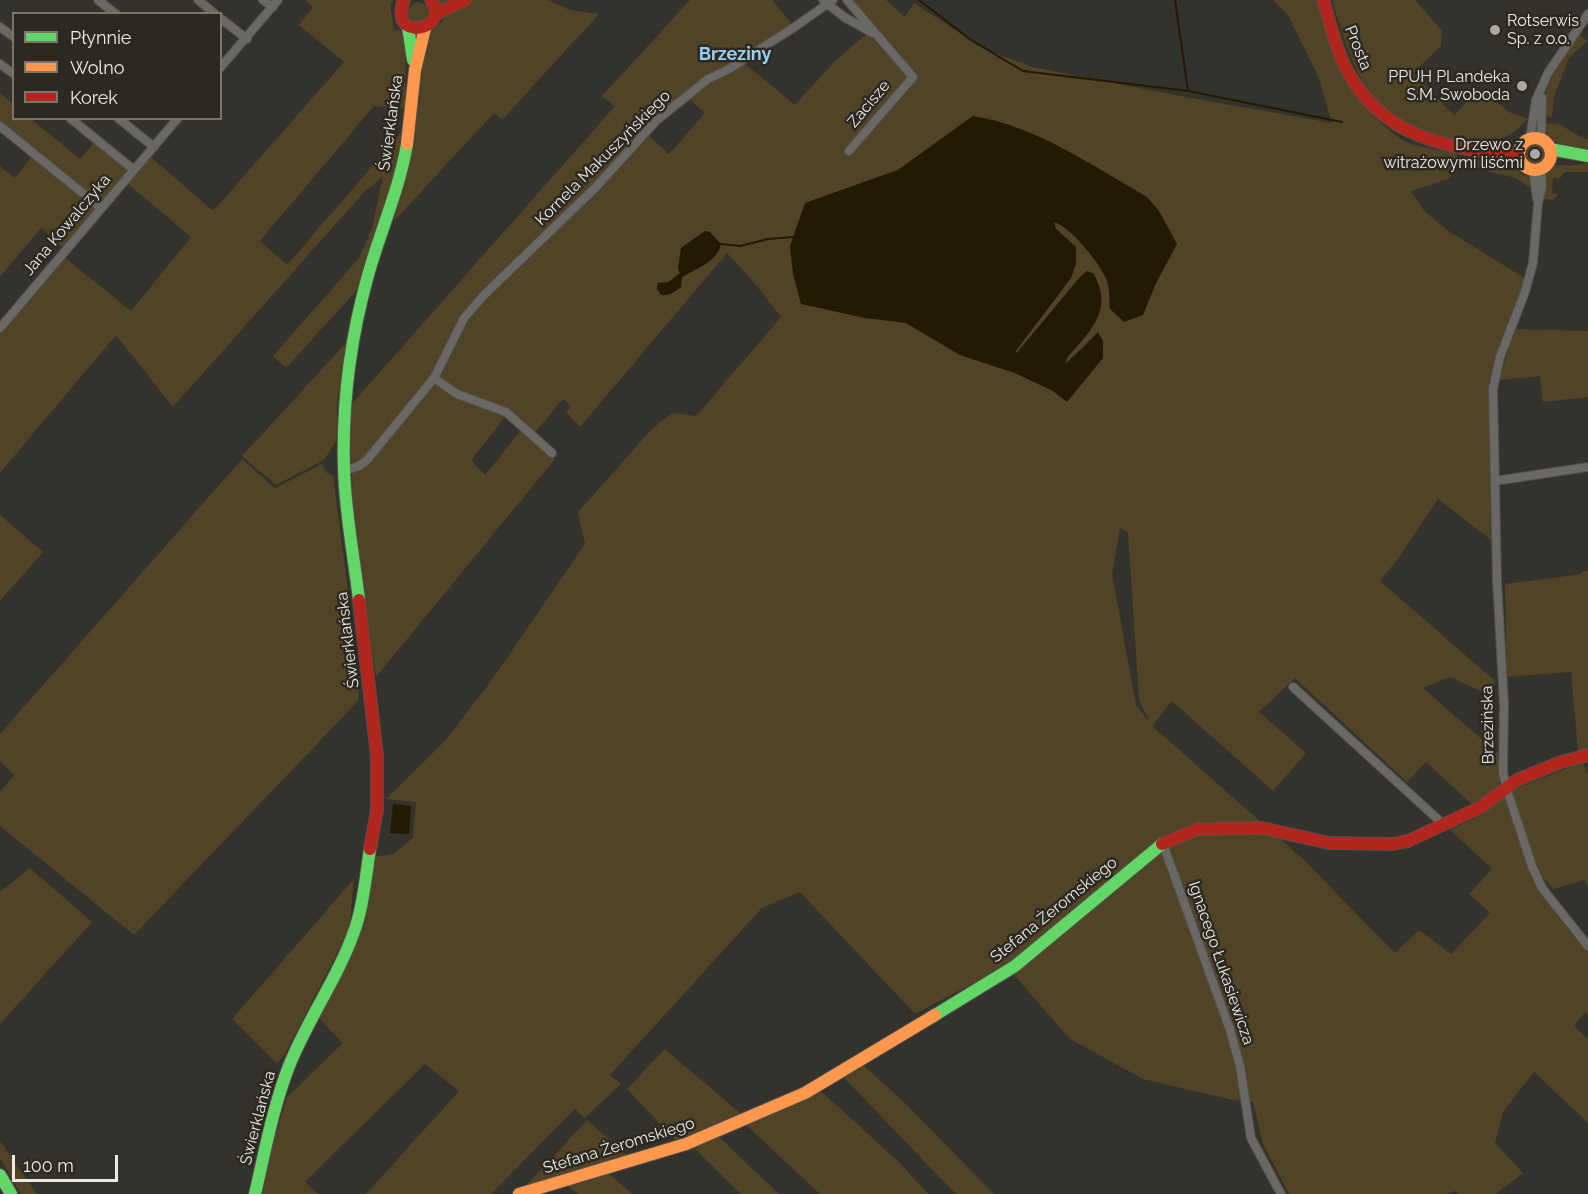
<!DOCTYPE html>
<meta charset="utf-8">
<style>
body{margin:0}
#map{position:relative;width:1588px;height:1194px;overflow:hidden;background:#34322d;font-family:Raleway,sans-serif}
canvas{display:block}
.legend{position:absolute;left:12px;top:12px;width:210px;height:108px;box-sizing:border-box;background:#2d2921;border:2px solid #79766f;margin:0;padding:8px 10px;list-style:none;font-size:18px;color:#ebe9e4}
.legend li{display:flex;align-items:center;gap:12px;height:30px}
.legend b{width:30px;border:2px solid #79766f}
.scale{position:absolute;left:12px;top:1155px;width:106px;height:27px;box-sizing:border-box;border:3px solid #ebe9e4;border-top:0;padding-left:8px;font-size:18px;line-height:21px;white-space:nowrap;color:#ebe9e4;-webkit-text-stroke:4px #2d2921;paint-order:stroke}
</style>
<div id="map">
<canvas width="1588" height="1194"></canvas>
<ul class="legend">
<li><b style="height:8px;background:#63d668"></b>Płynnie</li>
<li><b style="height:8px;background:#ff974d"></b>Wolno</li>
<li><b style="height:8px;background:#b3261e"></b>Korek</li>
</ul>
<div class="scale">100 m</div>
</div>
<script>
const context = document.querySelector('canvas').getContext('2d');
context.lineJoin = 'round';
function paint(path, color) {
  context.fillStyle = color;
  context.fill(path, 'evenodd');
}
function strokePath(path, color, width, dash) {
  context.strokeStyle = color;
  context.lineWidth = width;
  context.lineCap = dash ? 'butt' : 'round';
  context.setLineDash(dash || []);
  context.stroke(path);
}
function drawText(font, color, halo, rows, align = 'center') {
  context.font = font + ' Raleway,sans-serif';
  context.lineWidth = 5;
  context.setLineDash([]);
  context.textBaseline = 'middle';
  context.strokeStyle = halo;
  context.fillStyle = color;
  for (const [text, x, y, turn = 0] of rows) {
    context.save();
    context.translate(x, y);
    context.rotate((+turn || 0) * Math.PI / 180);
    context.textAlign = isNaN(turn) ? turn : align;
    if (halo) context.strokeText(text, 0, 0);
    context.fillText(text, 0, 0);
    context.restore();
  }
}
const green = new Path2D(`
 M305,0H394L390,4L394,30H400L406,40L405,109L374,106L260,241L287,265L404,129L393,179L358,289L286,368L273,356L359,258L372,228L383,177L366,190L173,407L116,335L0,473V332L64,257L131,311L191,237L127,183L151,157L213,211L344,62L299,25L313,7Z
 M438,0H548L570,10L599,14L502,120L494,113L394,221L419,102L425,37L443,21Z
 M690,0H772L798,31L744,63L795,105L834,62L870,31L875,33L890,58L893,48L852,0H886L905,17L914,3L986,50L1032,67L1180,96L1332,123L1319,78L1288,15L1273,0H1317C1332,48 1341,88 1380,122C1388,129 1397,137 1406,142C1421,148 1440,150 1456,153L1458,159L1510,160L1521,174L1529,177L1531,185L1529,187L1516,178L1490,172L1487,168L1461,167L1448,179L1411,191L1425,212L1450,232L1526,279L1489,386L1491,540L1438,499L1397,560L1380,581L1495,681L1491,696L1450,677L1423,688L1500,755L1499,786L1475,807L1426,762L1407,782L1295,678L1259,712L1306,753L1273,791L1172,701L1152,726L1303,859L1395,953L1419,930L1451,954L1490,913L1469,894L1492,869L1450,830L1483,814L1481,811L1505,793L1535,880L1588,942V1015L1585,1012L1574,1026L1588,1039V1123L1534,1072L1503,1112L1495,1143L1523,1173L1496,1194H1458L1455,1191L1446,1194H1289L1263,1144L1253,1102L1233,1100L1143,1079L1070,1039L1006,966L915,1014L800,892L762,908L610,1075L621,1084L585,1118L575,1109L491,1194H366L459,1091L425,1064L305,1182L318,1194H262L269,1157L287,1097L343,1043L314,1013L365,923L373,857L393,854L413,838L416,802L386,799L445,741L491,681L585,544L578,512L652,429L672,413L696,416L781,317L752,280L727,253L580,427L566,412L571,406L563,399L531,437L555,459L376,677L354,524L349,407L615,106L602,96ZM688,98L705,113L669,154L648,135L670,111ZM973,116L1155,285L1143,315L1110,309C1109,300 1110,289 1107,280C1100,263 1071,227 1053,222L1056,229L1076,247L1071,278L1014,353H1016L1080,277H1095C1110,316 1090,330 1067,358L1064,365L1098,332L1053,391L1015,373L960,355L906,323L805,203L898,170ZM705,231V264L682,277L681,281L657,289L658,284C668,283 674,281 680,273L678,268L681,248ZM506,416L522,429L485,475L471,460ZM1120,528L1128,532L1139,700L1150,723L1136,705L1112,574Z
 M1332,0H1415L1442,31L1441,46L1413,73L1454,115L1480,89L1509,112L1529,119C1522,124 1515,133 1507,136C1466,156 1395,130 1370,94C1351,65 1342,33 1332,0Z
 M408 12a10 10 0 1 1 20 0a10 10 0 1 1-20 0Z
 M1578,35H1581L1587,41L1569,58L1554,96L1552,116L1550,118L1543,112C1544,81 1561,60 1578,35Z
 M0,93L13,104L14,118L31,119L80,159L96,140L131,168L63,248L41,228L0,277V166L15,178L34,153L0,126Z
 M1545,123L1559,124L1583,138L1588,139V148C1569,146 1546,147 1545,123Z
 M1523 154a11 11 0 1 1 22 0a11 11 0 1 1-22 0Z
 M1588,163V172H1565L1560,178H1553L1552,194H1558L1553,200L1543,199C1546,151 1554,171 1588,163Z
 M1515,329L1588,331V397L1543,402L1540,376L1499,380Z
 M347,342L337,404V440L324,460L276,485L242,456Z
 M242,459L275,488L322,464L327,473L333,475L358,668L359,700L134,935L0,826V792L14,775L0,761V734Z
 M0,515L43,552L0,601Z
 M1583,571H1588V749L1578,751L1571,672L1507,677L1505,584L1582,574Z
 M1583,762L1588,775V886L1584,880L1554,889L1537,871L1512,790Z
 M30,868L92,922L0,1024V892Z
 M354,879L349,930L285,1054L277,1064L232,1019Z
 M665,1049L740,1113L676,1141L627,1089Z
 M863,1065L906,1104L994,1194H956L843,1077Z
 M821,1091L902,1165L928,1194H820L746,1125Z
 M587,1120L629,1157L524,1188Z
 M717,1135L779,1194H741L693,1147Z
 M0,1141L37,1194H21L0,1158Z
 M603,1169L632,1194H578L567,1185Z`);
const water = new Path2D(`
 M973,116C1036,126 1093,166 1147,197L1159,211L1177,244L1155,285L1143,315L1124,322L1110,309C1109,300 1110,289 1107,281C1101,264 1070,226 1054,222L1056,229L1076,247V264L1071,278L1015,352L1017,353L1080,277L1087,271L1093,273C1115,310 1090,331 1067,358L1065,364L1083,348L1098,332L1103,341V358L1067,402L1053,391L1015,373L960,355L906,323L865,318L801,304L793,274L790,246L805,203L898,170Z
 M705,231L710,232L721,244C717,262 697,268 682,277L681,287C674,292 670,296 661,295L657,289L658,283L669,282L680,273L678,269L681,248Z
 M393,804L411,806L409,834L390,833Z`);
const stream = new Path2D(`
 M919,0L971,40L1023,71L1188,91L1342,122
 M1175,0L1188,91
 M721,244L740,246L768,239L793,237`);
const street = new Path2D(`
 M98,0L116,14
 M198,0L215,14
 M263,0L273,7
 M823,0L844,17L873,33
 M847,0L913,77L849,151
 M220,18L247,39
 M0,27L14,37
 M0,64L14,74
 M220,68L278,0
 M70,118L134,170
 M118,118L154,147
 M0,126L101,208
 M1530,138L1536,100L1548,73L1588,14
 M1541,139L1542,98
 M1541,168L1542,187L1538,203L1533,263L1525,292L1500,357L1493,389L1497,581L1504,704L1503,772L1506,787L1532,866L1542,888L1588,946
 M1533,169L1537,199
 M0,328L178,118
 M434,378L457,394L506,412L552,453
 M344,471L359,466L367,460L434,378L464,318L483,296L595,188L657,120L708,79L729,69L796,26L833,0
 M1495,481L1588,467
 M1293,687L1443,824
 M1163,844L1230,1030L1240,1066L1251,1138L1281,1194`);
const fast = new Path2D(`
 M408,27L413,60
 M1550,149L1588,156
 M359,600C354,557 345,512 344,469C342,405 350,341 367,279C379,234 399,191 407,144
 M935,1015L1015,966L1162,844
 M0,1175L11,1194
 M255,1194C265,1151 273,1107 289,1066C308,1018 340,975 356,926C364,902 366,874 370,849`);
const slow = new Path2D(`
 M1519 154a16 16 0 1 1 32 0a16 16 0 1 1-32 0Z
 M407,144L415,70L425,28
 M519,1194L686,1144L805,1093L935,1015`);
const jam = new Path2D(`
 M404,0C390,37 434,32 435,14C436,9 433,4 431,0
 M1323,0C1331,25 1336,51 1349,74C1386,140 1450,147 1519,157
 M435,14L465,0
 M359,600L377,756V810L370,849
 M1162,844L1198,829L1262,828L1329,843L1393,844L1408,841L1481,807L1517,780L1561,762L1588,755`);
const markers = [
 [1495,30,6,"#aba9a4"],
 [1522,86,6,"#aba9a4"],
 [1535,154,6,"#aba9a4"]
];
const poiNames = [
 ["Rotserwis",1507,21,"left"],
 ["Sp. z o.o.",1507,39,"left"],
 ["PPUH PLandeka",1510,77],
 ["S.M. Swoboda",1510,95],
 ["Drzewo z",1523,145],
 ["witrażowymi liśćmi",1523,163]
];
const streetNames = [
 ["Prosta",1358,48,68],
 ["Zacisze",869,104,-50],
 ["Świerklańska",391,123,-82],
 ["Kornela Makuszyńskiego",603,158,-45],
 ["Jana Kowalczyka",67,225,-50],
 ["Świerklańska",348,640,-97],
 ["Brzezińska",1488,725,-91],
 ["Stefana Żeromskiego",1054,910,-39],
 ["Ignacego Łukasiewicza",1221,963,71],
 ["Świerklańska",258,1118,-75],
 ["Stefana Żeromskiego",619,1146,-17]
];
const neighbourhoodNames = [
 ["Brzeziny",735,55]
];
paint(green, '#514326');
paint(water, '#231904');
strokePath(stream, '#231904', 2);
strokePath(street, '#514f4c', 10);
strokePath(fast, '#514f4c', 14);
strokePath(slow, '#514f4c', 14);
strokePath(jam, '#514f4c', 14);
strokePath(street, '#6a6864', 8);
strokePath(fast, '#63d668', 12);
strokePath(slow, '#ff974d', 12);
strokePath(jam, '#b3261e', 12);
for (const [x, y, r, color] of markers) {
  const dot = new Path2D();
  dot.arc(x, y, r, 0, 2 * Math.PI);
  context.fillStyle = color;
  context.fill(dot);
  strokePath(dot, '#2d2921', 2);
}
drawText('16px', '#ebe9e4', '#2d2921', poiNames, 'right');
drawText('16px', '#ebe9e4', '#2d2921', streetNames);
drawText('bold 18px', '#94d1f5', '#2d2921', neighbourhoodNames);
</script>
